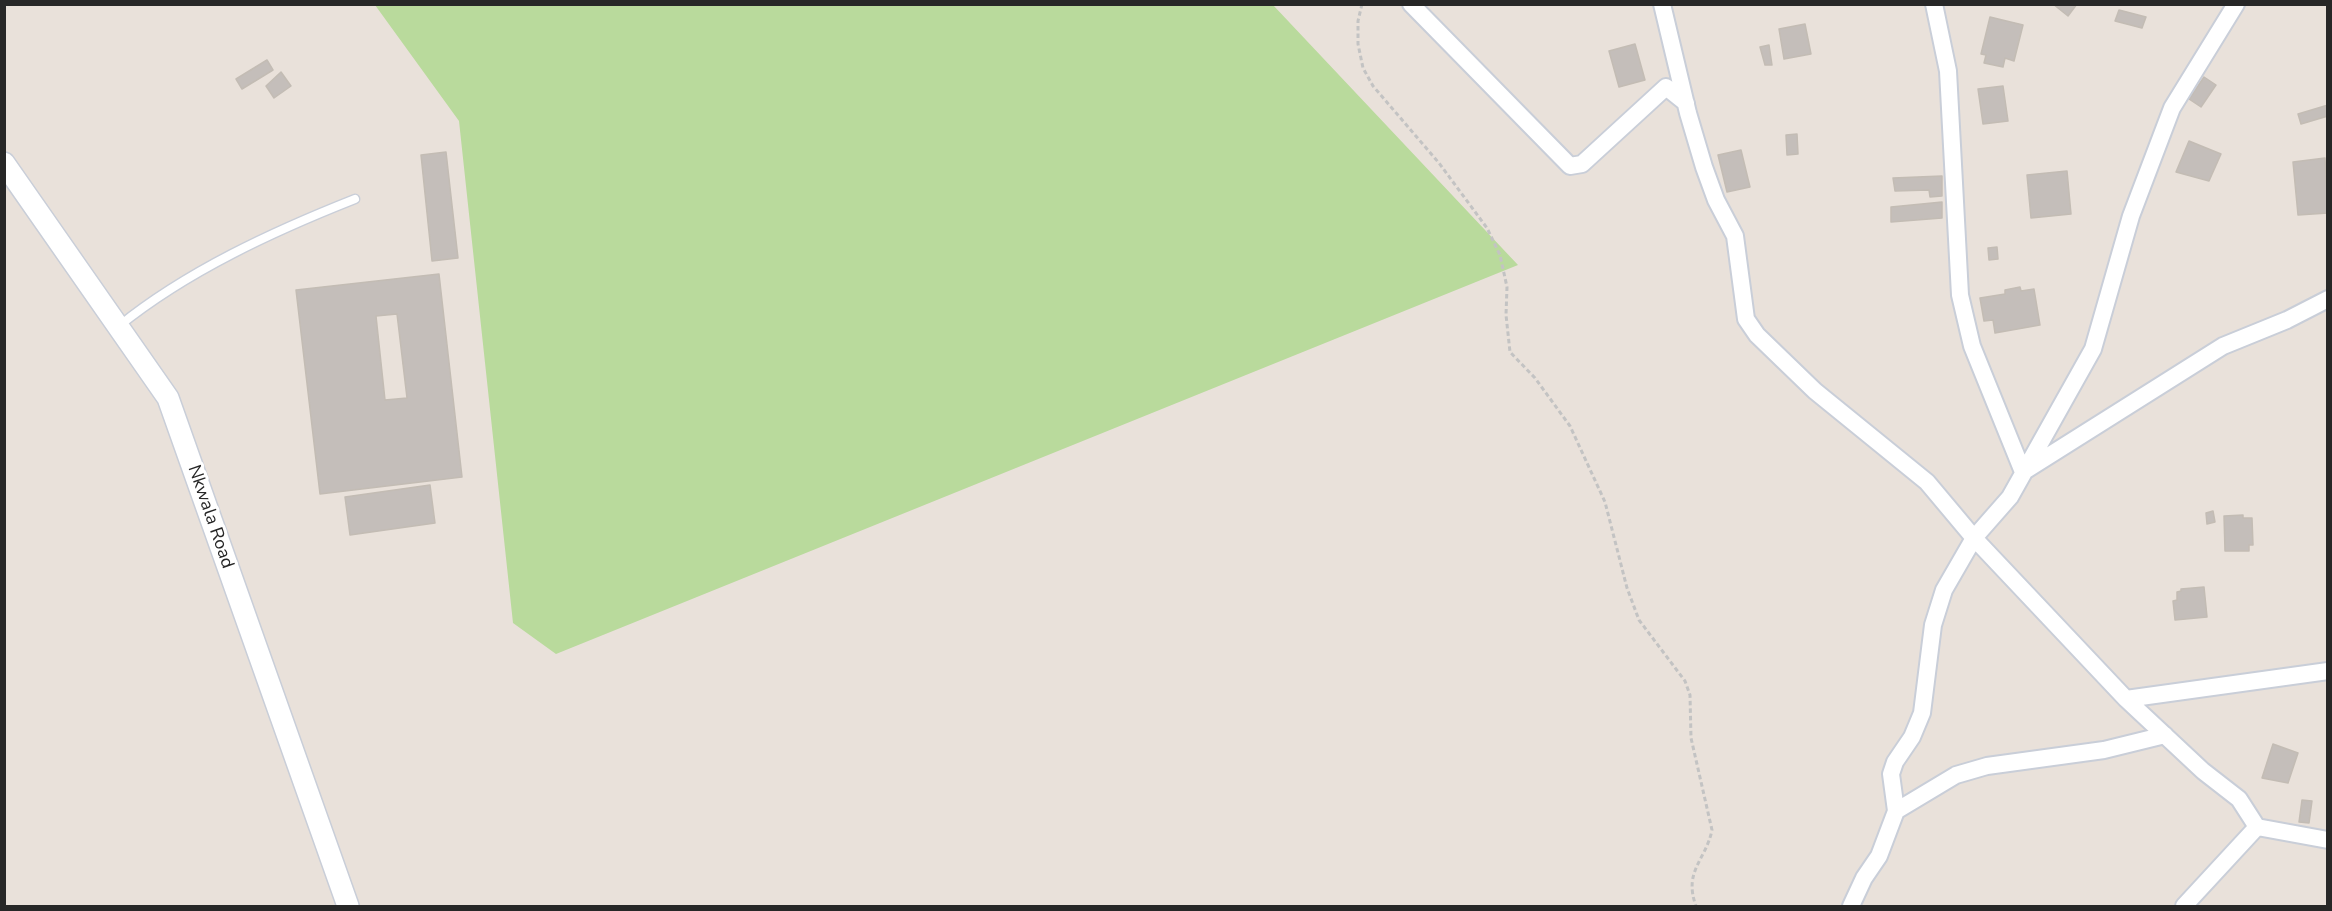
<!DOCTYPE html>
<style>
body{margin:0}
#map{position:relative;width:2332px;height:911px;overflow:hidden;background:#e9e1da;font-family:"Nunito Sans",sans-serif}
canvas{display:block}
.frame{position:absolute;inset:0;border:6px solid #272727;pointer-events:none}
</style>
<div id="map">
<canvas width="2332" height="911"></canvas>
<div class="frame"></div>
</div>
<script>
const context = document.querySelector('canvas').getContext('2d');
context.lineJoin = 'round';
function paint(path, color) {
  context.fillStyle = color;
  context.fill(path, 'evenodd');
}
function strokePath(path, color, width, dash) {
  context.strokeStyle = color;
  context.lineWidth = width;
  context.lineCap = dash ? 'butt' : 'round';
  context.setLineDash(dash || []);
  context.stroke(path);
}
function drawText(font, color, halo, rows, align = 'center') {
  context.font = font + ' "Nunito Sans",sans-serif';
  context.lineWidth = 6;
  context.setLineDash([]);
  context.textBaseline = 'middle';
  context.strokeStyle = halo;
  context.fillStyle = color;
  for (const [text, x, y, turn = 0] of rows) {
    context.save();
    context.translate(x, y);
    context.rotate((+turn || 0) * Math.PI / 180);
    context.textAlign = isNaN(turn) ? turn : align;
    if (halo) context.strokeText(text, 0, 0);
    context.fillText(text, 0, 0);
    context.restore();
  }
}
const green = new Path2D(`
 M375,5H1273L1518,265L556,654L513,623L459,121Z`);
const building = new Path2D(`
 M2053,4H2077L2068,16Z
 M2119,10L2146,17L2142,28L2115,21Z
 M1990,17L2023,25L2014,61L2005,58L2003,67L1984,63L1986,55L1981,54Z
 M1805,24L1811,54L1784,59L1779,29Z
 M1635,44L1645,80L1619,87L1609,51Z
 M1769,45L1772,65H1765L1760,47Z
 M267,60L273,70L242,89L236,79Z
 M281,72L291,86L274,98L266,86Z
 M2204,77L2216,85L2201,107L2189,99Z
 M2003,86L2008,121L1983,124L1978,89Z
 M2328,105V116L2301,124L2298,114Z
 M1797,134L1798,154L1787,155L1786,135Z
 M2189,141L2221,154L2209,181L2176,172Z
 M1741,150L1750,187L1727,192L1718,155Z
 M446,152L458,258L432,261L421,155Z
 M2325,158L2328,213L2298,215L2293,162Z
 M2067,171L2071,214L2031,218L2027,175Z
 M1942,176V196L1930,197L1929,190L1895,191L1893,178Z
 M1942,202V218L1891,222V207Z
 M1997,247L1998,259L1989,260L1988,248Z
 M439,274L462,477L320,494L296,290ZM397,314L407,398L385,400L376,316Z
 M2020,287L2021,291L2034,289L2040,325L1995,333L1993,320L1984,321L1980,298L2005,294V290Z
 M430,485L435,523L350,535L345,497Z
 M2213,511L2215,522L2207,524L2206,513Z
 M2243,515V518H2252L2253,545H2249V551H2225L2224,516Z
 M2204,587L2207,617L2175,620L2173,601L2177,600V592L2181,591V589Z
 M2273,744L2298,753L2288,783L2262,778Z
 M2302,800L2312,801L2309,823L2299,822Z`);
const path = new Path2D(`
 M1362,4L1358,21V44L1363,68L1373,86L1439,163L1487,228L1500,255L1507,287L1506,315L1510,352L1535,378L1570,426L1605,502L1627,588L1639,620L1685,681L1690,695L1691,738L1712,830C1706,860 1683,871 1696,906`);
const service = new Path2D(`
 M119,326C187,271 274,231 355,199`);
const minor = new Path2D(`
 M1411,4L1570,166L1582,164L1666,87L1686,103
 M1662,4L1688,113L1704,167L1716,200L1735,236L1746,319L1757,335L1815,391L1927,482L1974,538L2126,699L2203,771L2239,799L2257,827
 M1934,4L1948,71L1960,295L1972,346L2023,472L2223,346L2287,320L2328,299
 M2126,699L2328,671
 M1896,811L1956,775L1987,766L2104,750L2165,735
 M1851,906L1864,878L1879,856L1896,811L1891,774L1895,762L1912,737L1922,713L1933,625L1944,590L1974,538L2010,497L2093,349L2131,216L2172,108L2236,4
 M2184,906L2257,827L2328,840`);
const tertiary = new Path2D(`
 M4,163L168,398L348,906`);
const streetNames = [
 ["Nkwala Road",210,517,71]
];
paint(green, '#b9da9c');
paint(building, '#c4beba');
strokePath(building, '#c3bcb4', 1.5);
strokePath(service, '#c9ced8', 11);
strokePath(minor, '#c9ced8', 20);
strokePath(tertiary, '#c9ced8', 24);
strokePath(path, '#c3c3c3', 3, [4.5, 3]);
strokePath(service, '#fff', 8);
strokePath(minor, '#fff', 16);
strokePath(tertiary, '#fff', 21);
drawText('18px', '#272727', '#fff', streetNames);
</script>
